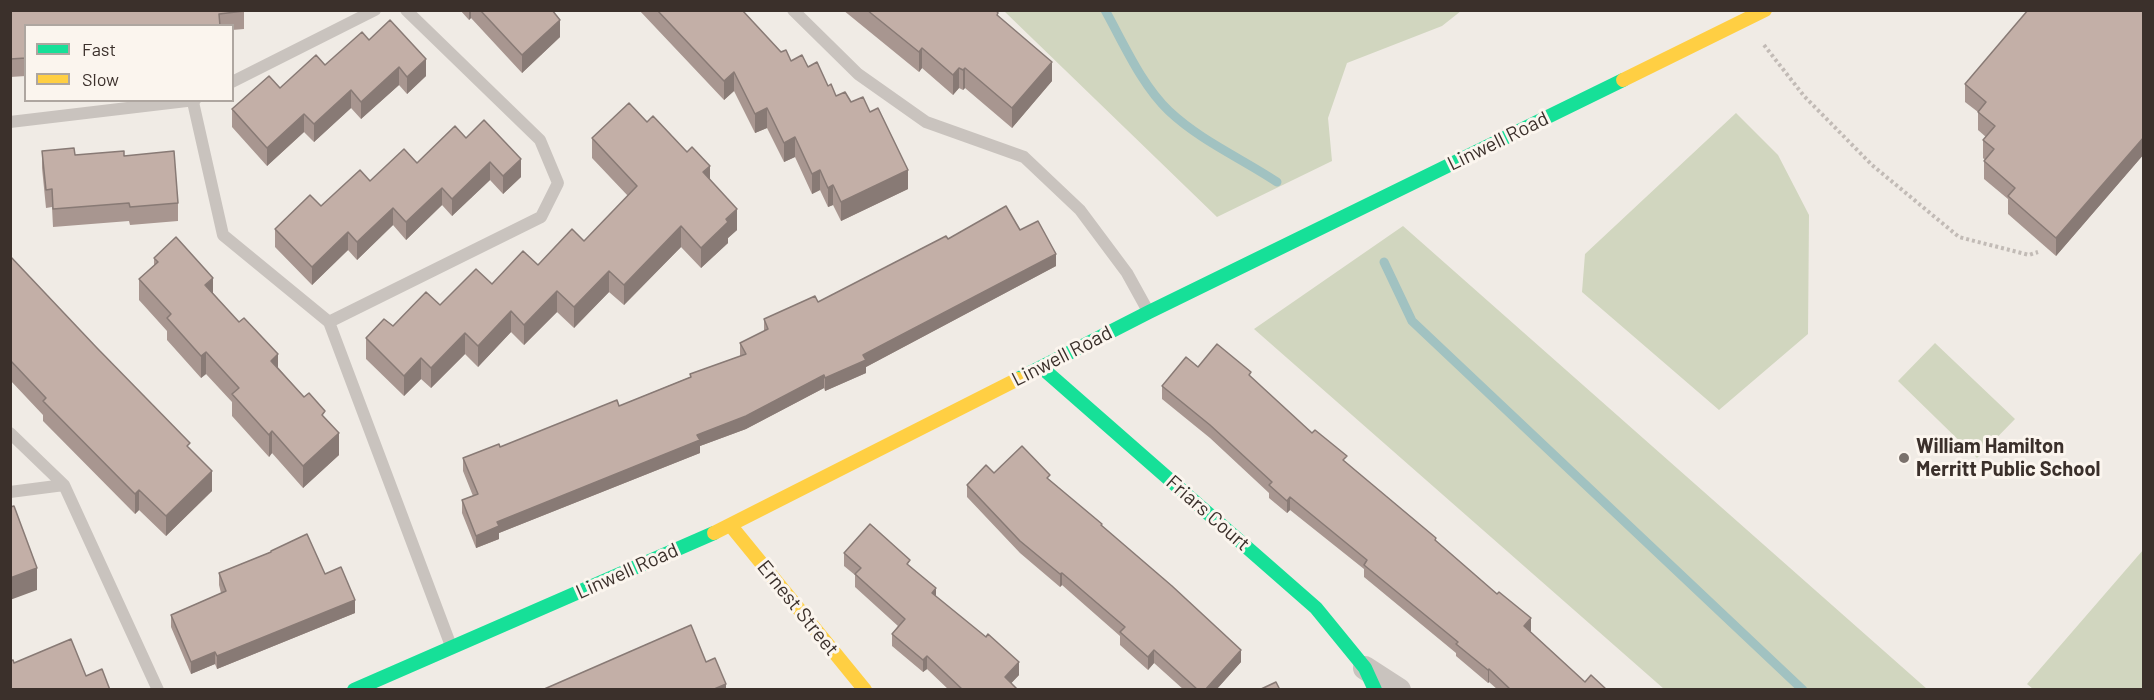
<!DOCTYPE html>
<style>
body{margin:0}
#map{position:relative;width:2154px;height:700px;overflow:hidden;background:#f0ebe5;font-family:Barlow,sans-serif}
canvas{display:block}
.frame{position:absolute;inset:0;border:12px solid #3b302b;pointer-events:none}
.legend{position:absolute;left:24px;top:24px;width:210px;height:78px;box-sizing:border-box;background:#fbf5ee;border:2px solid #aea6a0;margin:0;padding:8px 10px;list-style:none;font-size:18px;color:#3b302b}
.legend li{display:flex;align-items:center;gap:12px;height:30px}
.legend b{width:30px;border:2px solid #aea6a0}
</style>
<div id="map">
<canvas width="2154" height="700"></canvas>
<div class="frame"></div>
<ul class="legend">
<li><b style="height:8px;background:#16e098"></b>Fast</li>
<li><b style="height:8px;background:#ffcf43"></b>Slow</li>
</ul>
</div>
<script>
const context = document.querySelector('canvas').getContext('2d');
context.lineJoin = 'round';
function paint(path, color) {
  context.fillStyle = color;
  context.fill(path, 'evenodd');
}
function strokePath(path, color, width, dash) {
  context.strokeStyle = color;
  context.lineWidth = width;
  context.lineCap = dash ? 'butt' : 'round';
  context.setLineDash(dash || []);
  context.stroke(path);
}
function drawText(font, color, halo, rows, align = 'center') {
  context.font = font + ' Barlow,sans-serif';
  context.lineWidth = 6;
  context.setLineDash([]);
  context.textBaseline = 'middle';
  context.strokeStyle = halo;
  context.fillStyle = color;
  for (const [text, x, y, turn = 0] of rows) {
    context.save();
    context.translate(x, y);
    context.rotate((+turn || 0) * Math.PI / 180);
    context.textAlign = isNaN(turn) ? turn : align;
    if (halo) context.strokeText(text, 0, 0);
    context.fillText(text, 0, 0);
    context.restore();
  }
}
const green = new Path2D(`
 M1004,11H1461L1442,26L1347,63L1328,118L1332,161L1217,217Z
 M1736,113L1778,155L1809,215L1808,334L1719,410L1582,292L1585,254Z
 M1403,226L1927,689H1664L1254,329Z
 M1935,343L2015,419L1977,458L1898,381Z
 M2143,550V689H2033L2027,684Z`);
const stream = new Path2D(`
 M1105,10C1124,44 1141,84 1169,111C1201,141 1241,158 1277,182
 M1384,262L1412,321L1803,690`);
const path = new Path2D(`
 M1764,45L1804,96L1872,165L1959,237L2029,255L2038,252`);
const lane = new Path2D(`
 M793,10L858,74L926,122L1024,157L1080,210L1127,273L1148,311
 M232,82L375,10
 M193,102L223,235L329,322L451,646
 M10,122L195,100
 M329,322L541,217L558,183L540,140L406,10
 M10,433L64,485L158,690
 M10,492L64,485`);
const street = new Path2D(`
 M1365,668L1399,690`);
const fast = new Path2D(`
 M1041,367L1316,608L1365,668L1375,690
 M1018,379L1149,312L1623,80
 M354,690L714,533`);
const slow = new Path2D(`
 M1623,80L1765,10
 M731,526L865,690
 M714,533L1018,379`);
const wall = new Path2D(`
 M10,10H244V29L232,30V26H26V76L10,77Z
 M460,10H552L560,37L522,73L471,18L469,20Z
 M639,10H742L781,52L791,61L808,67L828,86L836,96L851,102L908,189L841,221L833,205L828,207L820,190L812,194L795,157L784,162L767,128L755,133L734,91L724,100Z
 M843,10H996L998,17L1052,81L1012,128L965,88L963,90L959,88L953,95L922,68L919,72Z
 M2144,10V154L2056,256L2008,214V199L1984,179V161L1985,160L1983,158V140L1986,137L1978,130V112L1965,102V84Z
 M369,40L426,76L407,94L399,85L361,119L351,108L314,142L304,132L267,166L232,127V109L280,88L325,65Z
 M647,122L710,180L737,230L728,238V243L701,268L681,247L624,305L609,292L574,328L557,312L524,345L511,332L478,367L465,354L431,388L421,379L404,396L366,359V338L440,305L538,265L584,241L628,196L592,158V138Z
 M466,138L521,177L503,194L490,180L452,216L442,205L406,240L393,225L357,260L348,250L312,285L275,247V229L370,181L417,163Z
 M42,151L75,155L124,156L178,203V221L130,225L129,221L53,227L52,207L46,208L42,168Z
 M1020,230L1056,266L866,367V373L825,391L824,388L746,429L700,446V453L499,533V539L476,548L462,513V500L473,496L463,471V458L500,447L619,406L690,377V374L740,356V343L764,331V319L818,302L948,239Z
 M10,256L190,449L212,491L166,536L139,510L135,514L43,421V415L10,380Z
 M154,258L213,293L304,397L325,418L339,455L303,488L272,453L269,457L232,416V402L206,374L201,378L167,340V331L139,300V279L154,266Z
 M1251,378L1312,433L1436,541L1530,631L1585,682L1607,690H1498L1489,682L1488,683L1456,656V653L1364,577V569L1290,510L1287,513L1269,498V493L1210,438L1162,399V386Z
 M994,473L1050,480L1102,526L1241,662L1216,690H1184L1154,663L1148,670L1120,645V636L1062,585L1060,587L1020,553L967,497V485Z
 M271,551L325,574L355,613L217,669L215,664L191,674L171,627V615L221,593L219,585V573L271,552Z
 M844,553L910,566L936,597L1019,675L1011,683L1018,690H949L927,669L923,672L892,646V634L898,626L855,587V575L844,566Z`);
const shadedWall = new Path2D(`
 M469,10H471V18L469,20Z
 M560,20V37L522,73V55Z
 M922,48V68L919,72V52Z
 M426,59V76L407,94V77Z
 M1052,62V81L1012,128V108Z
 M399,67V85L361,119V102Z
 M959,68V88L953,95V75Z
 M965,68V88L963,90V70Z
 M734,72V91L724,100V81Z
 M351,90V108L314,142V124Z
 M767,108V128L755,133V114Z
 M304,114V132L267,166V148Z
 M795,137V157L784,162V143Z
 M2144,137V154L2056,256V238Z
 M521,159V177L503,194V176Z
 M490,162V180L452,216V199Z
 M710,166V187L703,172Z
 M820,170V190L812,194V174Z
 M908,170V189L841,221V202Z
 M833,185V205L828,207V188Z
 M442,188V205L406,240V222Z
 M393,208V225L357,260V242Z
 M737,209V230L728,238V243L701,268V248L726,219Z
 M681,226V247L624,305V285Z
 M348,232V250L312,285V267Z
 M1056,254V266L866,367V373L825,391V378L863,355Z
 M609,271V292L574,328V307Z
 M213,278V300L205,285Z
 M557,291V312L524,345V325Z
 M511,311V332L478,367V346Z
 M465,333V354L431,388V368Z
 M206,352V374L201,378V356Z
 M278,354V376L271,361Z
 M421,358V379L404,396V376Z
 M824,375V388L746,429L700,446V453L499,533V539L476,548V536L497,522L697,435Z
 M272,431V453L269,457V435Z
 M339,433V455L303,488V466Z
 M212,471V491L166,536V516Z
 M139,490V510L135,514V494Z
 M1290,497V510L1287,513V501Z
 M37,568V590L10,600V578Z
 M1062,573V585L1060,587V574Z
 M936,588V601L932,593Z
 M355,600V613L217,669V656Z
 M1531,618V631L1524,639V626Z
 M1154,650V663L1148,670V657Z
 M1241,650V662L1216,690H1205Z
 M215,652V664L191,674V662Z
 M927,656V669L923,672V660Z
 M1019,662V675L1005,690V677Z
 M1489,669V682L1488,683V670Z
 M726,684V690H712Z`);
const building = new Path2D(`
 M10,10H244V11L219,14L220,26H26V58L10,59Z
 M480,10H552L560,20L522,55Z
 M657,10H742L781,52L786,50L791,61L802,55L808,67L817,62L828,86L831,84L836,96L845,92L851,102L863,97L870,112L878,108L908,170L841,202L833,185L828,188L820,170L812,174L795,137L784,143L767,108L755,114L734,72L724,81Z
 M867,10H996L998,13L997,15L1052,62L1012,108L965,68L963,70L959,68L953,75L922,48L919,52Z
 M2028,10H2144V137L2056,238L2008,196L2015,188L1984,161L1994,149L1983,140L1995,126L1978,112L1986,102L1965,84Z
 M390,20L426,59L407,77L399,67L361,102L351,90L314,124L304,114L267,148L232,109L269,76L280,88L316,55L325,65L362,32L369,40Z
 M629,103L647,122L653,116L687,152L692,147L710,166L703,172L737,209L726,219L728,222L701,248L681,226L624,285L609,271L574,307L557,291L524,325L511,311L478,346L465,333L431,368L421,358L404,376L366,338L384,319L393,326L426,292L440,305L476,269L492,284L523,251L538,265L572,229L584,241L637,186L592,138Z
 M484,120L521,159L503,176L490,162L452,199L442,188L406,222L393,208L357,242L348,232L312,267L275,229L310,195L321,206L360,170L370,181L404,149L417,163L455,126L466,138Z
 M74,148L75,155L124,151V156L174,151L178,203L130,207L129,203L53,209L52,189L46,190L42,151Z
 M1006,206L1020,230L1038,221L1056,254L863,355L866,360L825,378L824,375L746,416L697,435L700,440L497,522L499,526L476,536L462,500L478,494L463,458L499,444L500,447L617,400L619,406L691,377L690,374L746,354L740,343L768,329L764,319L815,296L818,302L946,236L948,239Z
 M176,237L213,278L205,285L239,322L244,318L278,354L271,361L304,397L309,393L325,411L322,415L339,433L303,466L272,431L269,435L232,394L239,388L206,352L201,356L167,318L171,314L139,279L158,262L154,258Z
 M10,256L97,348L190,443L187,446L212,471L166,516L139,490L135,494L43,401L46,398L10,360Z
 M1217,344L1251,372L1249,375L1312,433L1315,430L1347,456L1343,460L1436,538L1435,540L1497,594L1499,592L1531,618L1524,626L1585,682L1591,675L1607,690H1511L1489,669L1488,670L1456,644L1458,642L1364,565L1367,560L1290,497L1287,501L1269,485L1272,482L1210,425L1162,386L1186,357L1198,367Z
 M1022,446L1050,475L1047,478L1102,524L1101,525L1172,586L1241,650L1205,690H1198L1154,650L1148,657L1120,632L1125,627L1062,573L1060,574L1020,541L967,485L986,465L994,473Z
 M14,506L37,568L10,578V507Z
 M870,524L910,560L907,564L936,588L932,593L986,637L988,634L1019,662L1005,677L1018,690H963L927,656L923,660L892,634L905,619L855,574L861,568L844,553Z
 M307,534L325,574L341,567L355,600L217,656L215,652L191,662L171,615L226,591L219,573L271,552V551Z
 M691,625L706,662L715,658L726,684L712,690H542Z
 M71,639L86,676L102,669L110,690H10V661L13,660L14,663Z
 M1276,682L1280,690H1259Z`);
const markers = [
 [1904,458,6,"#7a716c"]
];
const streetNames = [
 ["Linwell Road",1498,141,-26],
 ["Linwell Road",1062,356,-27],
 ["Friars Court",1208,513,41],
 ["Linwell Road",627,571,-24],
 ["Ernest Street",798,608,51]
];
const poiNames = [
 ["William Hamilton",1916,446],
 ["Merritt Public School",1916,469]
];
paint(green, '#d1d6bf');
strokePath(stream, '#a1c2c1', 9);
strokePath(path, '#c2bbb6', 4, [3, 3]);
strokePath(lane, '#c9c3be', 12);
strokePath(street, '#c9c3be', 24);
strokePath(fast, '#16e098', 14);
strokePath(slow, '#ffcf43', 14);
paint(wall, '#a89690');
paint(shadedWall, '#887a75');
paint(building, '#c3afa7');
strokePath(building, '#887a75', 1.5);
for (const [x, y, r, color] of markers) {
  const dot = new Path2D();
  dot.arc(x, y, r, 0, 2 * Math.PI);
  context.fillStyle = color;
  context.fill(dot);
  strokePath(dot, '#fbf5ee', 2);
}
drawText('20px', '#3b302b', '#fbf5ee', streetNames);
drawText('bold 20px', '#3b302b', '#fbf5ee', poiNames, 'left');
</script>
